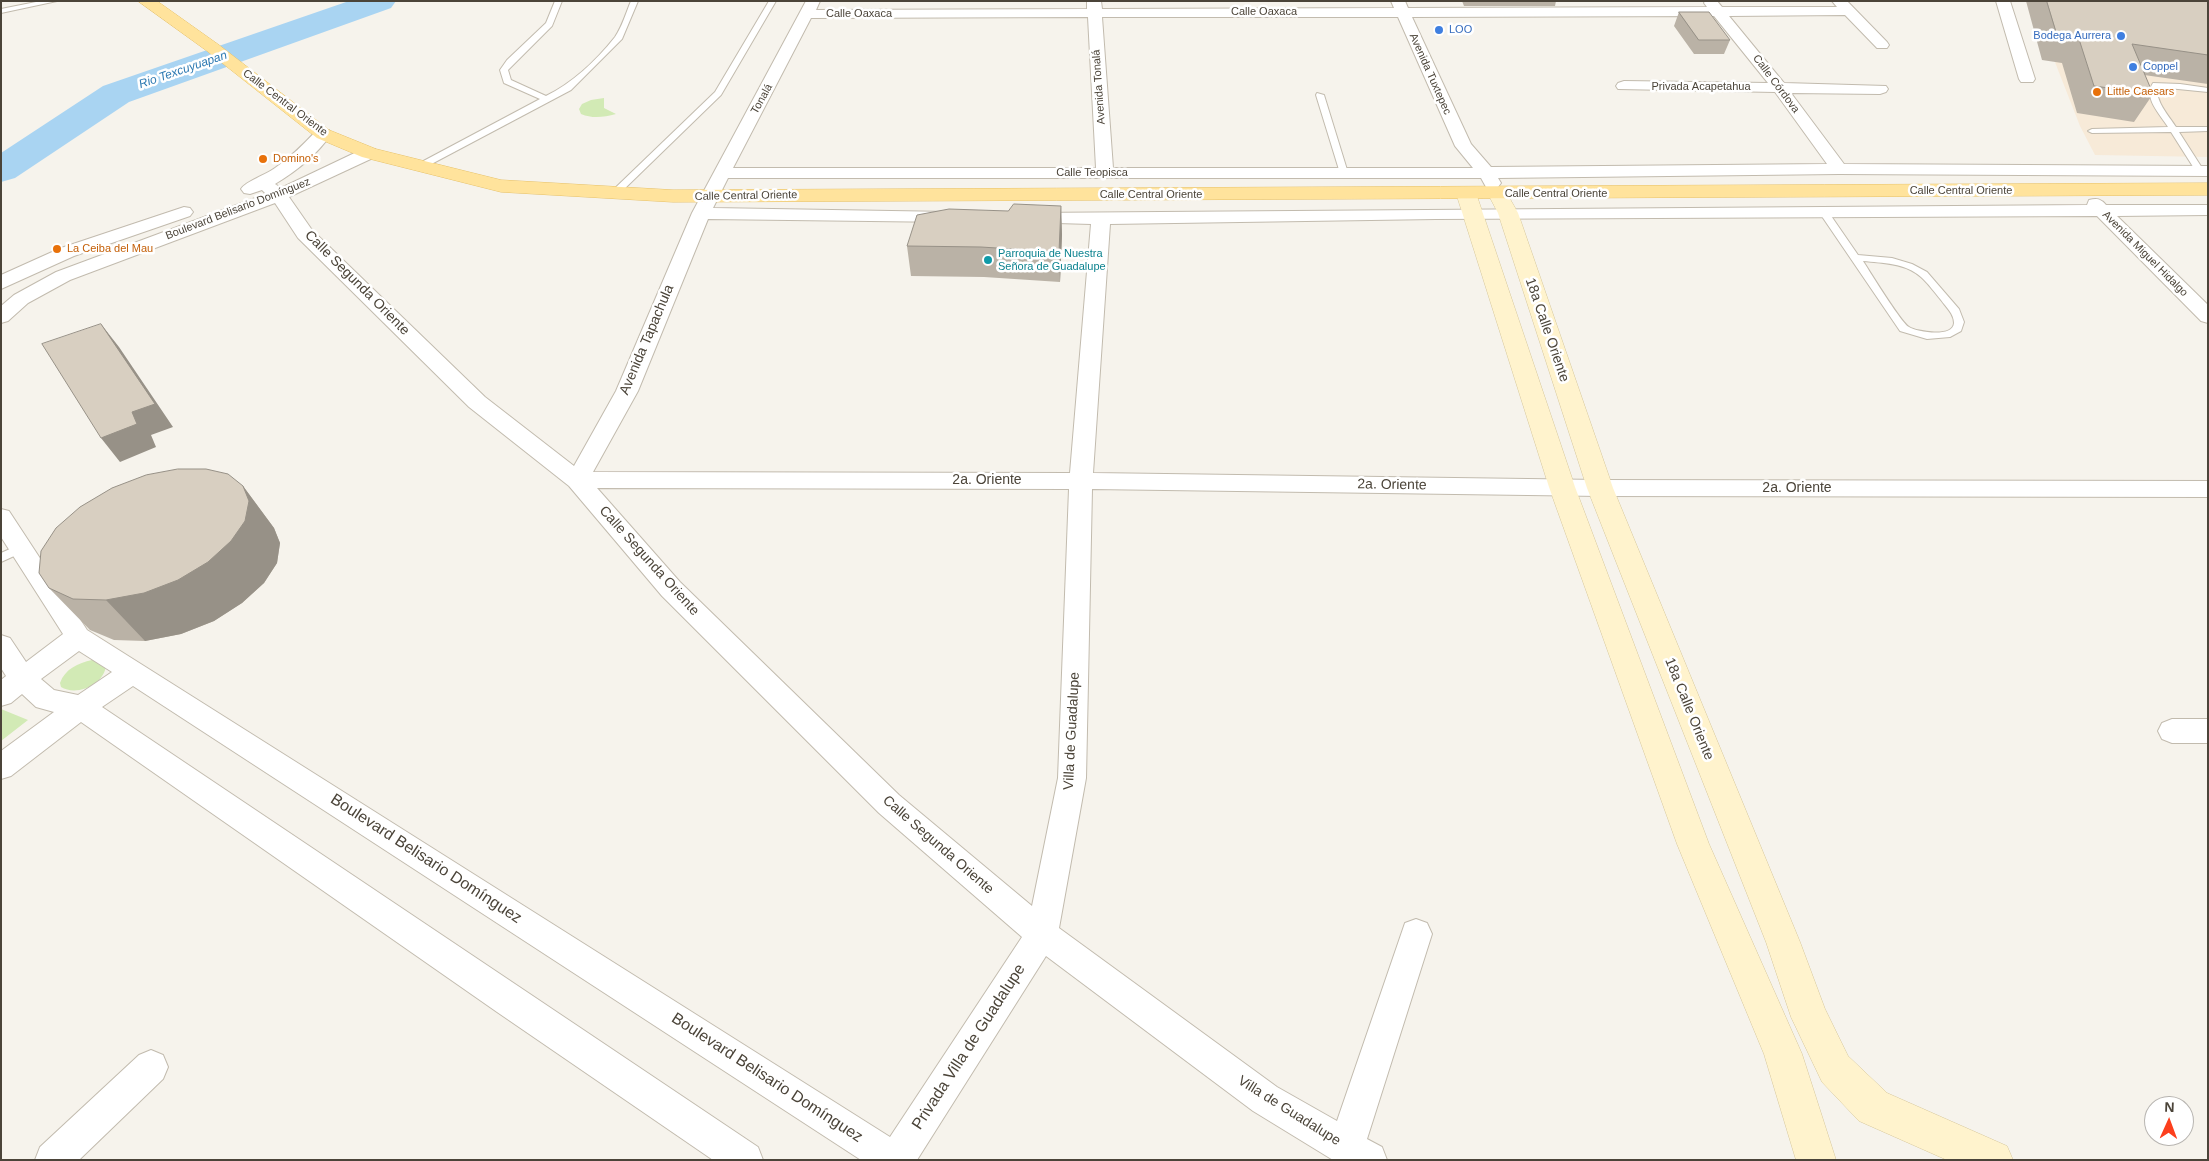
<!DOCTYPE html>
<meta charset="utf-8">
<style>
body{margin:0}
#map{position:relative;width:2209px;height:1161px;overflow:hidden;background:#f6f3ec;font-family:Helvetica,sans-serif}
canvas{display:block}
.frame{position:absolute;inset:0;border:2px solid #4b4439;pointer-events:none}
.north{position:absolute;left:2144px;top:1096px;width:50px;height:50px;box-sizing:border-box;background:#fff;border:1px solid #b7b4b0;border-radius:50%;rotate:2deg;font-size:14px;font-weight:700;line-height:20px;text-align:center;color:#4b4439}
.north::after{content:'';display:block;margin:auto;width:18px;height:22px;background:#fc3f1d;clip-path:polygon(50% 0,100% 100%,50% 72%,0 100%)}
</style>
<div id="map">
<canvas width="2209" height="1161"></canvas>
<div class="frame"></div>
<div class="north">N</div>
</div>
<script>
const context = document.querySelector('canvas').getContext('2d');
context.lineJoin = 'round';
function paint(path, color) {
  context.fillStyle = color;
  context.fill(path, 'evenodd');
}
function strokePath(path, color, width, dash) {
  context.strokeStyle = color;
  context.lineWidth = width;
  context.lineCap = dash ? 'butt' : 'round';
  context.setLineDash(dash || []);
  context.stroke(path);
}
function drawText(font, color, halo, rows, align = 'center') {
  context.font = font + ' Helvetica,sans-serif';
  context.lineWidth = 5;
  context.setLineDash([]);
  context.textBaseline = 'middle';
  context.strokeStyle = halo;
  context.fillStyle = color;
  for (const [text, x, y, turn = 0] of rows) {
    context.save();
    context.translate(x, y);
    context.rotate((+turn || 0) * Math.PI / 180);
    context.textAlign = isNaN(turn) ? turn : align;
    if (halo) context.strokeText(text, 0, 0);
    context.fillText(text, 0, 0);
    context.restore();
  }
}
const commercial = new Path2D(`
 M2031,1H2208V157L2095,155L2080,126Z`);
const green = new Path2D(`
 M604,98V108L616,114C604,117 593,119 581,114L579,109L582,104L591,100Z
 M92,660H98L106,665C105,684 77,697 61,687L60,683C65,669 78,663 92,660Z
 M1,709L28,720L1,741Z`);
const river = new Path2D(`
 M349,1H396L391,8L129,102L15,178L1,182V153L103,86Z`);
const lane = new Path2D(`
 M41,1H57L1,13V9Z
 M555,1H562L552,26L508,70L511,80L546,96C572,83 596,61 615,37C622,27 626,13 631,1H638L622,39L571,90L422,169H416V165L540,99L504,83L500,70L507,60L546,23Z
 M769,1H776L721,95L617,196H611V192L715,92Z
 M2153,83L2180,84L2208,88V92L2158,87C2154,100 2169,116 2176,127H2208V131L2179,132L2204,171L2203,173H2197L2171,132L2092,133L2088,131L2092,129L2168,127C2160,114 2143,98 2153,83Z
 M1317,93L1324,95L1348,173L1347,175L1340,173L1316,95Z
 M1824,209L1827,210L1858,255L1892,258L1912,264L1927,272L1959,309L1964,322L1961,331L1950,337L1927,339L1900,331L1819,212ZM1863,261C1882,263 1906,263 1921,277C1928,283 1935,293 1941,300C1946,307 1954,314 1954,323C1953,338 1917,332 1909,327C1902,324 1870,272 1863,261Z
 M21,544L25,545L27,548L25,551L1,562V553Z`);
const street = new Path2D(`
 M806,1H820L816,10L1087,9V1H1101L1102,9L1394,8L1391,1H1405L1408,8L1707,7L1704,3L1705,1H1717L1722,7H1837L1832,1H1847L1887,42L1889,45L1887,48H1877L1845,15L1729,16L1784,83L1886,86L1888,89L1886,92L1880,94L1791,93L1844,164L2208,166V176L1839,174L1498,178L1501,183L1498,187H1486L1481,178H728L713,208L951,212L957,213L960,217L957,221L951,222L708,219L638,391L593,472L1070,473L1091,224L1022,222L1019,218L1022,214L1028,213L2087,205L2089,200C2097,198 2101,199 2106,205H2208V215L2117,216L2208,305V323L2201,321L2097,216L1436,219L1110,224L1093,473L1600,480L2208,481V497L1600,496L1092,489L1086,778L1059,928L1277,1087L1337,1121L1405,923L1416,919L1427,923L1432,934L1367,1139L1382,1147L1387,1160H1333L1253,1111L1046,956L917,1160H861L133,686L102,707L758,1147L763,1160H713L497,1012L81,722L11,776L1,779V751L54,712L36,707L22,694L11,703L1,706V680L6,676L1,668V635L10,638L26,662L63,634L1,537V509L9,511L87,630L890,1137L1022,937L879,813L662,596L569,486L469,407L298,238L275,203L70,280L28,303L8,321L1,323V306L14,295L56,272L266,194L262,190L250,194L244,193L241,189C246,181 266,175 275,168C291,157 304,144 317,130H329L331,134C318,154 295,172 275,184L281,188L363,149H375L377,153L375,157L289,197L312,230L485,397L574,466L616,391L692,213ZM1714,16L1768,83L1624,81L1618,83L1616,86L1618,89L1775,92L1827,164L1491,167L1471,144L1412,17ZM1088,17L1096,168H733L811,18ZM1102,17H1398L1455,146L1473,168H1113ZM597,488L1069,489L1058,778L1032,906L899,795L680,582ZM79,651L112,672L78,695L54,690L41,679Z
 M1996,1H2010L2035,79L2033,82H2021L2019,79Z
 M184,207L190,208L193,212L190,216L74,256L1,289V275L61,248Z
 M2172,719H2208V743H2172L2162,739L2158,731L2162,723Z
 M151,1050L163,1055L168,1067L163,1079L79,1160H35L40,1147L139,1055Z`);
const secondary = new Path2D(`
 M1466,187L1473,189L1476,193L1575,487L1709,844L1802,1054L1836,1160H1796L1764,1054L1677,844L1549,487L1456,193L1459,189Z
 M1498,188L1505,190L1518,213L1613,488L1800,942L1825,1009L1848,1056L1887,1093L2007,1146L2013,1160H1947L1859,1121L1822,1082L1791,1017L1766,942L1587,488L1498,213L1488,194L1491,190Z`);
const primary = new Path2D(`
 M138,1H157L219,45L329,130L376,149L501,180L673,190L2208,183V195L673,202L501,192L362,157L317,138L207,51Z`);
const wall = new Path2D(`
 M1462,1H1556L1555,6H1464Z
 M2026,1H2208V84L2144,75L2153,94L2134,122L2077,113L2062,63L2042,60Z
 M1679,12L1730,40L1724,54H1694L1674,26Z
 M1061,206L1062,235L1060,282L984,277L911,276L907,246L1008,211Z
 M243,486L274,528L280,543L277,563L264,583L242,603L214,621L181,634L145,641L114,640L90,630L49,588Z`);
const shadedWall = new Path2D(`
 M1061,206L1062,235L1060,282L1059,252Z
 M101,324L119,347L173,427L151,435L156,447L120,462L101,438L132,412Z
 M243,486L274,528L280,543L277,563L264,583L242,603L214,621L181,634L145,641L106,600Z`);
const building = new Path2D(`
 M2047,1H2208V55L2132,44L2153,94L2094,86L2078,36L2057,34Z
 M1679,12H1709L1730,40H1699Z
 M1014,204L1061,206L1059,252L981,247L907,246L917,215L949,209L1008,211Z
 M101,324L155,404L132,412L137,424L101,438L42,344Z
 M178,469H206L228,474L243,486L249,501L245,521L231,541L208,562L178,580L144,593L106,600L73,599L49,588L39,573L41,551L56,528L80,507L112,488L146,475Z`);
const markers = [
 [1439,30,5,"#3f7fe0"],
 [2121,36,5,"#3f7fe0"],
 [2133,67,5,"#3f7fe0"],
 [2097,92,5,"#e8710a"],
 [263,159,5,"#e8710a"],
 [57,249,5,"#e8710a"],
 [988,260,5,"#0f9aa8"]
];
const farStreetnames = [
 ["Calle Oaxaca",1264,12],
 ["Calle Oaxaca",859,14],
 ["Avenida Tuxtepec",1430,74,66],
 ["Calle Córdova",1776,84,53],
 ["Avenida Tonalá",1099,87,-94],
 ["Privada Acapetahua",1701,87],
 ["Tonalá",762,99,-61],
 ["Calle Central Oriente",285,103,37],
 ["Calle Teopisca",1092,173],
 ["Calle Central Oriente",1961,191],
 ["Calle Central Oriente",1556,194],
 ["Calle Central Oriente",1151,195],
 ["Calle Central Oriente",746,196,-1],
 ["Boulevard Belisario Domínguez",238,209,-21],
 ["Avenida Miguel Hidalgo",2145,254,45]
];
const farShopnames = [
 ["LOO",1449,30],
 ["Bodega Aurrera",2111,36,"right"],
 ["Coppel",2143,67]
];
const farFoodnames = [
 ["Little Caesars",2107,92],
 ["Domino's",273,159],
 ["La Ceiba del Mau",67,249]
];
const farCulturenames = [
 ["Parroquia de Nuestra",998,254],
 ["Señora de Guadalupe",998,267]
];
const farWaternames = [
 ["Rio Texcuyuapan",183,70,-19]
];
const streetNames = [
 ["Calle Segunda Oriente",357,283,45],
 ["18a Calle Oriente",1547,330,71],
 ["Avenida Tapachula",647,340,-67],
 ["2a. Oriente",987,480],
 ["2a. Oriente",1392,485,1],
 ["2a. Oriente",1797,488],
 ["Calle Segunda Oriente",649,561,48],
 ["18a Calle Oriente",1689,709,68],
 ["Villa de Guadalupe",1072,731,-87],
 ["Calle Segunda Oriente",938,845,41],
 ["Villa de Guadalupe",1289,1111,32]
];
const nearStreetnames = [
 ["Boulevard Belisario Domínguez",426,859,33],
 ["Privada Villa de Guadalupe",969,1047,-57],
 ["Boulevard Belisario Domínguez",767,1078,33]
];
paint(commercial, '#f7ead8');
paint(green, '#d2eab5');
paint(river, '#a9d4f2');
strokePath(lane, '#c2bbae', 2);
strokePath(street, '#c2bbae', 2);
strokePath(secondary, '#d6c79b', 1);
strokePath(primary, '#e6c16a', 1);
paint(lane, '#fff');
paint(street, '#fff');
paint(secondary, '#fff3cd');
paint(primary, '#ffe39c');
paint(wall, '#bab2a6');
paint(shadedWall, '#979187');
paint(building, '#d8cfc1');
strokePath(building, '#979187', 1);
for (const [x, y, r, color] of markers) {
  const dot = new Path2D();
  dot.arc(x, y, r, 0, 2 * Math.PI);
  context.fillStyle = color;
  context.fill(dot);
  strokePath(dot, '#fff', 2);
}
drawText('11px', '#4b4439', '#fff', farStreetnames);
drawText('11px', '#366cbe', '#fff', farShopnames, 'left');
drawText('11px', '#c56008', '#fff', farFoodnames, 'left');
drawText('11px', '#0d838f', '#fff', farCulturenames, 'left');
drawText('italic 12px', '#2e7ab2', '#fff', farWaternames);
drawText('14px', '#4b4439', '#fff', streetNames);
drawText('16px', '#4b4439', '#fff', nearStreetnames);
</script>
